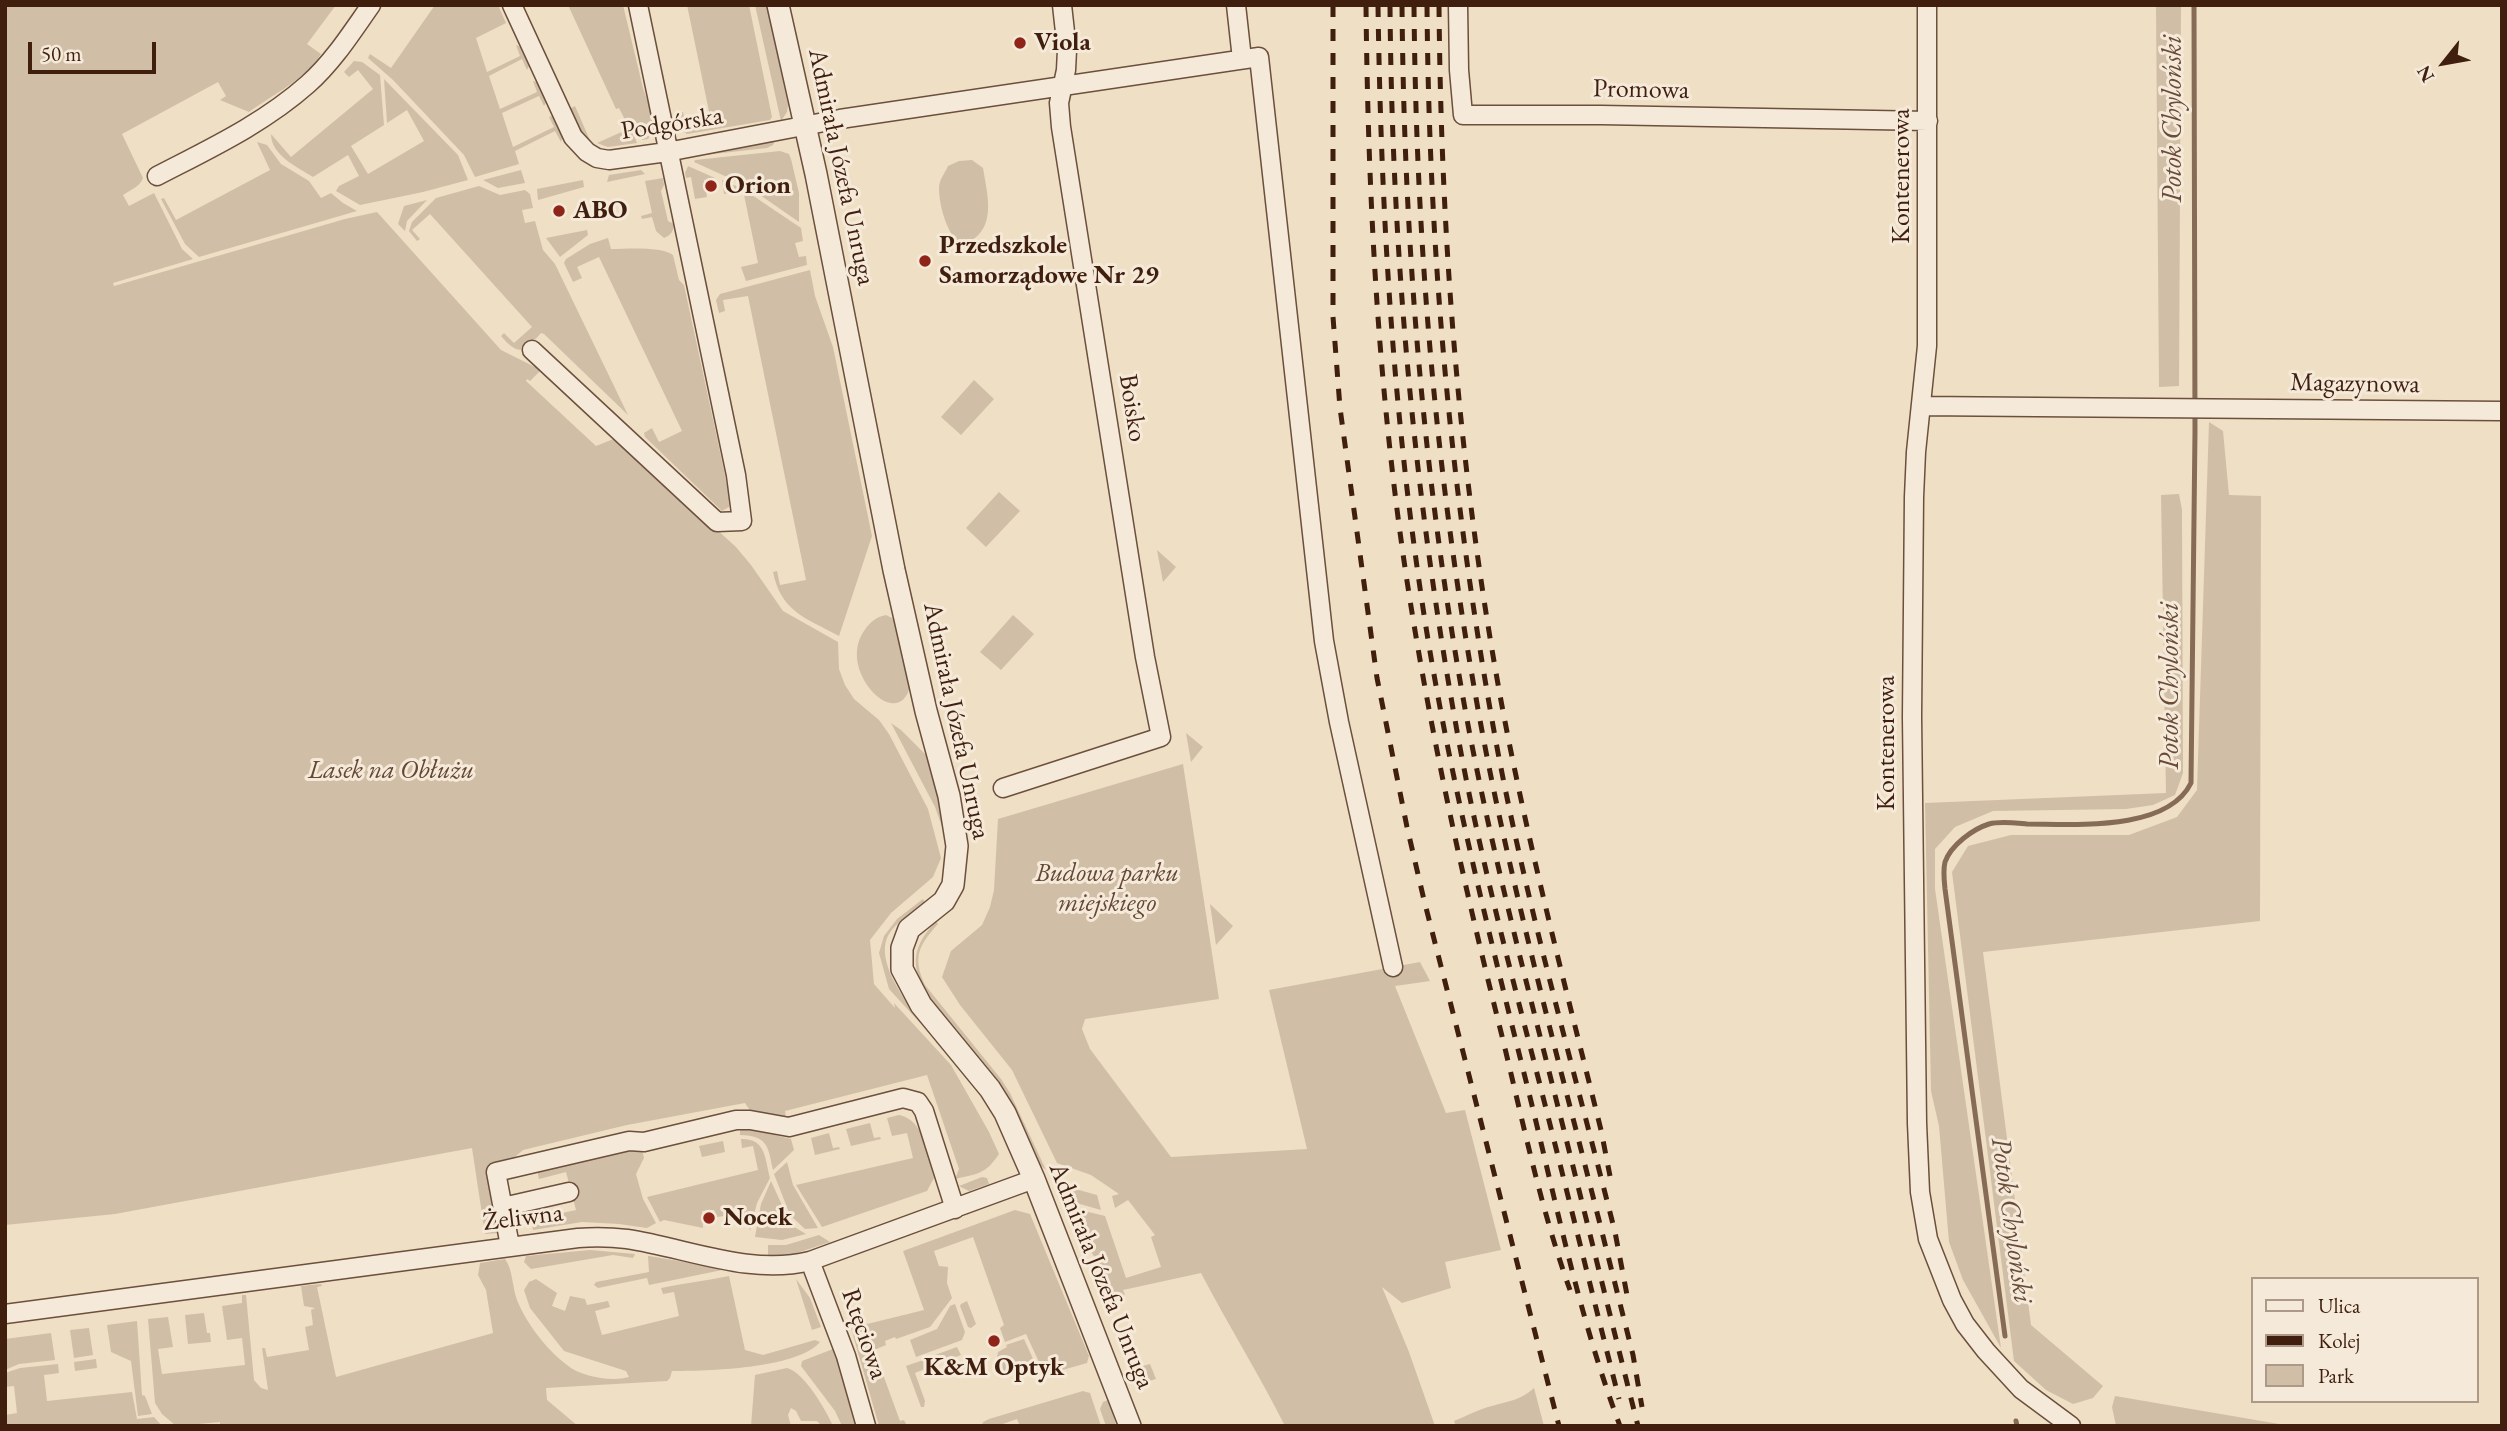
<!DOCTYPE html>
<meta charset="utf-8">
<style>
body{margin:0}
#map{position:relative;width:2507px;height:1431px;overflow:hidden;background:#efdfc5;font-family:"EB Garamond",serif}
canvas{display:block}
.frame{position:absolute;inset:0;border:7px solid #401f0e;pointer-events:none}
.legend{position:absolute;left:2251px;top:1277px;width:228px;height:126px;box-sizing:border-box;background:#f5ead9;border:2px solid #ad9988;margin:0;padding:9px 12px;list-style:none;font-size:21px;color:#401f0e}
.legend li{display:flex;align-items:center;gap:14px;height:35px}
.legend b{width:35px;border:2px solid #ad9988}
.north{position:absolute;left:2409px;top:28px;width:70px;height:70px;-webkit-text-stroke:5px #f5ead9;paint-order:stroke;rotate:239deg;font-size:19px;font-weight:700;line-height:28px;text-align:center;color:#401f0e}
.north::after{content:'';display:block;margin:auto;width:24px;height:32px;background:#401f0e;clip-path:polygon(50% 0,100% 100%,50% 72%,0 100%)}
.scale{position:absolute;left:28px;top:42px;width:128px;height:32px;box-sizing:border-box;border:4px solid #401f0e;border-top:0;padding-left:9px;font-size:21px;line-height:24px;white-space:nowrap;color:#401f0e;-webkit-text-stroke:5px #f5ead9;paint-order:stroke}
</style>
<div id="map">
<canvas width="2507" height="1431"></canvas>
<div class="frame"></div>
<ul class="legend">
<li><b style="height:9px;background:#f5ead9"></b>Ulica</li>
<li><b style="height:9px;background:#401f0e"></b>Kolej</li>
<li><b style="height:19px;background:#d1bea6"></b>Park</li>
</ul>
<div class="north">N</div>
<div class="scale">50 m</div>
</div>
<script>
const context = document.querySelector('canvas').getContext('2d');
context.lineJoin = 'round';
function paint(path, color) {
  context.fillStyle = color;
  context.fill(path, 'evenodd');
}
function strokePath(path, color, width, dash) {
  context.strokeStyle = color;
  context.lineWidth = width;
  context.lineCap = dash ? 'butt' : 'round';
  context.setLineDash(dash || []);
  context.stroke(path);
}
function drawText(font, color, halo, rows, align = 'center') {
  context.font = font + ' "EB Garamond",serif';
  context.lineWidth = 6;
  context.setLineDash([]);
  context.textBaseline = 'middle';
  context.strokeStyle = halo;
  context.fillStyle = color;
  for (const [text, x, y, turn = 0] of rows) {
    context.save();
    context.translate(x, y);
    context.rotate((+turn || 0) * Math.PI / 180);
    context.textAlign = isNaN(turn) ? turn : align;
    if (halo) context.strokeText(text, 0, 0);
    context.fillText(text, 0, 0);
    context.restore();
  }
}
const green = new Path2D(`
 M5,5H336L307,44L321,54C306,79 272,95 249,112L220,100L226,96L218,82L122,134L143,178C140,187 130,190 123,195L129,206L154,193L182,249L193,259L113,283L114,286L345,219L377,212L501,350L541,370L530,381L527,379L526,381L596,446L616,438L736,547L751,565L783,611L838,642L839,669L845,685L854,699L879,720L889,734L928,809L941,858L933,877L891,913L870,940L874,984L895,1008L894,1003L951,1065L989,1132L999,1154C986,1174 977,1174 955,1179L959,1169L927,1075L785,1111L786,1118L751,1112L745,1103L627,1125L523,1150L510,1161L489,1164L502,1223L499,1233L485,1234L472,1148L115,1214L5,1225Z
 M435,5H498L506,23L476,38L487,72L520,56L516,45L524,48L530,64L527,70L522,59L489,76L500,109L537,92L533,81L540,83L547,101L544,106L539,96L502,113L513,147L554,127L549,117L552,116L563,135L561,142L555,131L515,151L519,164L475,177L464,155L393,80L368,58L370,54L391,68Z
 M568,5H623L643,88L652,115L653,131L648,139L642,140L640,131L626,122L619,108L616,109Z
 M687,5H749L772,117L770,120L687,134L681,130L678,113L683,112L686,126L711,121Z
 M755,5H767L788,105L787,112L781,121Z
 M2156,5H2181L2179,386L2159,387Z
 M354,61L362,62L380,75L384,125L351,146L368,174L424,141L407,110L387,123L384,79L458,155L468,180L423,192L360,205L336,191L339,186L359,176L348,155L313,177C297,167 271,155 271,134L291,157L373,89L358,70L349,77L344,72Z
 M575,106L592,145L581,134L569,109Z
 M624,126L633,133L637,143L608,147L597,143L626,130Z
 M775,141L773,145L767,148L704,155L703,153Z
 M257,142L267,145L281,164L309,181L321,198L331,193L343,203L357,211L199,257L185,244L161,199L164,198L176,220L270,170Z
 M780,151L789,154L791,159L799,193V222L747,186L694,162L695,160Z
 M972,160L983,168C988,198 998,232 962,245C947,236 939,205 939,188C939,180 945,173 948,166L959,161Z
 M688,166L715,178L704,180L707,197L695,199L691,177L686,178L685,173Z
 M521,170L525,183L498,188L483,180Z
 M641,170L645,174L607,182L609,175Z
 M663,178L664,185L661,191L668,221L674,224C674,231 670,236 664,238L656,231L652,217L642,219L641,216L652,213L645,181Z
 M583,180L584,187L538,200L537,189Z
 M722,180L743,189L801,228L803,241L795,243L799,257L806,256L807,265L746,281L741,267L758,263L743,190L724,194Z
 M479,186L500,195L525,190L530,194L533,208L522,210L525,223L535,221L543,250L555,264L628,415L544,334L541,333C524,352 519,357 501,336L504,333L514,343L532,327L430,214L412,230L420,239L417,241L409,231L412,222L436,198Z
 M427,200L407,221L405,231L398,224L404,206Z
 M587,230L588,235L560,257L546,238Z
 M608,238L611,249C627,249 661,246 673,255L679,280L684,285L731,503L729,507L722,511L645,437L644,433L652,428L659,442L682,431L599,257L577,267L582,278L573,282L564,263L566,259L590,244Z
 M810,270L815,296L833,347L872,536L839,636C806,618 781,612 773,572L777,571L780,585L806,580L748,296L723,300L725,311L719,313L716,300L720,294Z
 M974,380L994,399L961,435L941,417Z
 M2209,422L2223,431L2229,495L2261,496L2260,921L1983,952L2031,1325L2103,1386L2093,1398L2073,1404L2046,1390L2014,1361L1952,872L1968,846L2011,835H2129L2177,817L2197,790Z
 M999,492L1020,511L986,547L966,528Z
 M2179,494L2182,510L2183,773L2175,795L2153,805L2126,809L1993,811L1955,827L1935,849V889L2001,1348L1963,1280L1949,1242L1939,1126L1931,1091L1925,803L2166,793L2161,495Z
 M1157,550L1176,567L1163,582Z
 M886,615L894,619L910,686C899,734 836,671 864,631C870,622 876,617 886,615Z
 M1013,615L1034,634L1001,670L980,652Z
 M891,723L901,730L927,756L948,837L946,838L935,807Z
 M1186,733L1203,747L1191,762Z
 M1183,764L1219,999L1085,1019L1082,1029L1090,1049L1171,1157L1307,1149L1269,990L1420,962L1430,981L1395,986L1446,1113L1465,1110L1501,1250L1445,1262L1451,1288L1402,1303L1382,1287L1409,1352L1435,1426H1285C1259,1374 1228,1325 1201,1273L1123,1290L1125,1295L1117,1297L1075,1223L1081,1220L1076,1209L1105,1216L1126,1278L1161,1267L1151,1237L1155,1235L1128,1200L1115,1208L1112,1196L1119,1194L1091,1175L1057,1163L1012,1070L960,1005L942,977L951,951L982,925L990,907L994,890L998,819Z
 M923,899L925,903C915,911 899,920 891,931C864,966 934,1036 955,1061L889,989L879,953L884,936L897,919Z
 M1210,904L1233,926L1216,945Z
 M936,921L938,924C919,945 912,957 925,985L1001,1079L1010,1093L1046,1170L1036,1162L1002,1090L927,996C910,965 912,947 936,921Z
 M899,1115C925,1120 928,1156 934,1178L927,1191L822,1227L796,1185L913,1158L907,1133L892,1136L887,1118Z
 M870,1123L874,1138L880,1137L881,1139L851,1146L846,1129Z
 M747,1128L791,1139L794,1150L773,1170C768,1146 768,1136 740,1135V1129Z
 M829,1133L833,1148L839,1147L840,1149L815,1155L811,1138Z
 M741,1139C766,1138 765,1159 770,1178L757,1203L750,1231L748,1219L733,1222L732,1215L717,1217L714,1210L702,1211L703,1228L664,1220L660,1222L647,1197L758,1170L753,1146L742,1148Z
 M723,1141L725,1152L702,1157L699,1146Z
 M639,1149L642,1150L644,1158L636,1174L643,1199L656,1223L647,1228L619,1224L582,1222L533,1230L531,1220L576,1210L566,1172L539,1179L537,1170Z
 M787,1162L793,1185L818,1228L805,1229L790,1215L774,1174Z
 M982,1177L987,1178L989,1184L969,1191L959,1186Z
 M1062,1178L1079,1190L1097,1195L1101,1210L1073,1202Z
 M771,1181L791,1225L806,1234L782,1240L755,1237L761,1204Z
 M1015,1210L1030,1214L1089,1356L1087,1363L1045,1375L1026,1334L1005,1342L1000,1328L1004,1325L973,1237L934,1251L939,1266L948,1267L947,1283L952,1298L930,1327L896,1339L895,1337L885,1341L886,1345L874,1350L900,1421L904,1420L907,1426H879L851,1328L924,1310L903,1251Z
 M819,1235L830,1242L791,1255H768V1245H786Z
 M590,1250L635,1254L633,1258L613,1255L531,1269L524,1262L526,1256Z
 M648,1256H649L727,1269L649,1285L647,1278L598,1288L594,1285L596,1282L649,1272Z
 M505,1259C513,1270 512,1286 517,1300C526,1323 547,1350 567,1365C581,1377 612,1382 629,1377L626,1371L564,1351L530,1308L524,1290L529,1282L536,1279L557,1293L552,1306L565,1311L570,1296L585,1299L587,1305L608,1301L610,1307L595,1311L602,1335L679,1316L674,1292L663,1294L661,1288C684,1283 706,1281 729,1276L745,1350L763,1355L815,1340L820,1342C797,1369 706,1371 672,1371L670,1378L667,1381L546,1388L547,1400L578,1426H220V1422L176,1426L162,1414L155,1403L148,1319L168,1317L173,1347L158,1349L162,1374L245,1365L242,1338L227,1340L222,1306L242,1303V1295H246L254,1380L261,1388L268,1390L262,1348H265L267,1357L309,1350L305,1327L313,1325L311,1310L315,1308L304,1306L301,1286L321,1284L322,1286L317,1287L336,1377L493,1333L486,1290L478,1275L480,1263Z
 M796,1279L810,1298L821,1327L812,1330Z
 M967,1301L976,1324L971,1328L968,1327L960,1306L961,1304Z
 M955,1304L965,1332L962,1340L916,1357L910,1340L937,1329L950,1306Z
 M204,1313L207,1333H210L211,1342L188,1344L185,1315Z
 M137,1321L142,1395L145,1396L152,1414L138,1416L131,1361L111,1352L107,1325Z
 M89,1328L93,1355L74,1358L70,1330Z
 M51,1333L55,1360L19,1364L5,1370V1339Z
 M1024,1339L1035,1363L1033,1366L1003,1375L996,1363L998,1352L1007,1347L1006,1345Z
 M957,1347L961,1355L937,1364L935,1355Z
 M833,1349L835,1351L857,1426H842L835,1411L801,1366L802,1361Z
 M96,1359L97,1368L75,1371L74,1362Z
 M926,1359L927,1368L915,1373L925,1401L924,1407H921L906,1366Z
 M58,1364L59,1373L44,1375L47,1401L132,1392L137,1419L154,1417L162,1426H5V1415L17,1413L14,1386L5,1387V1373L20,1368Z
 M1150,1364L1156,1379L1142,1383L1135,1368Z
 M787,1368C804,1372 826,1410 833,1426H822L817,1421H801L796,1411L791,1408L788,1415L791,1426H751L755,1375Z
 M1534,1388L1544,1426H1456L1454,1421C1467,1416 1479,1409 1492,1406C1509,1401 1521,1400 1534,1388Z
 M1083,1391L1090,1393L1101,1426H1020L1017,1419L997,1426H982L983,1422L989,1419Z
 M2115,1396L2291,1426H2116L2112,1407Z
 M1110,1399L1116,1426H1106L1100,1409L1103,1402Z`);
const stream = new Path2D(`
 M2005,1336L1945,889C1944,880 1943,870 1945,862C1951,845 1973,829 1989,824C2000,821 2015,823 2027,824C2073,824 2167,832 2191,783L2195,431L2194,5
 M2016,1421L2017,1426`);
const minor = new Path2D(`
 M512,5L573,137L587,152L597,158L609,160L667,152L840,119L1259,57L1324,641L1339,722L1393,967
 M1236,5L1242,59
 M1458,5L1459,70L1463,115H1601L1928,121
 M1927,5V346L1916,452L1914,497L1912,717L1917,1123L1920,1192L1928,1239L1952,1300L1965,1324L1986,1351L2021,1389L2071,1426
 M157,176C209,149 263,124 308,84C333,62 352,32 371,5
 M532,350L717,522L742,521L736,475L638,5
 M1921,406L2502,411
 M1003,788L1161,737L1145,657L1061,127L1059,103L1066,70L1067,50L1062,5
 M503,1207L569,1192
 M510,1246L496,1172L629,1141L644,1142L736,1120H750L789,1127L903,1098L918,1102L924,1111L955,1209
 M810,1261L846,1356L866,1426
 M5,1314L578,1238C594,1237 610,1237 627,1239C687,1248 750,1276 810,1261L1034,1179`);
const tertiary = new Path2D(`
 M778,5L816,174L894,570L926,711L949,796L957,846L953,885L944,901L909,929L902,948V969L921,1005L990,1089L1005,1113L1034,1179L1130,1426`);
const rail = new Path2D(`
 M1333,5V317L1340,408L1377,678L1407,827L1424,900L1559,1426
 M1366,5C1368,197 1378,390 1407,581C1430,730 1462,877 1499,1024C1521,1112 1539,1204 1570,1290
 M1378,5C1381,212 1393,416 1425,621C1450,779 1489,934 1528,1089C1556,1202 1579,1317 1620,1426
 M1390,5C1392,253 1414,498 1459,742C1480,856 1510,969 1539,1081C1566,1187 1592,1293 1619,1399
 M1402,5C1404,236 1422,465 1462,692C1486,828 1521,961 1555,1095C1583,1205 1610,1316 1638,1426
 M1414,5C1416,238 1435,469 1476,698C1498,823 1529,946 1560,1068C1585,1164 1609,1260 1633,1355L1642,1407
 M1427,5C1429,258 1452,509 1499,758C1530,917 1575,1074 1615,1232L1627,1295
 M1439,5C1441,240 1459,475 1502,706C1529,849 1566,989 1601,1130L1610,1176`);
const markers = [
 [1020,43,7,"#8f2418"],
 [711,186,7,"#8f2418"],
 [559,211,7,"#8f2418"],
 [925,261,7,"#8f2418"],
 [709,1218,7,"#8f2418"],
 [994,1341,7,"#8f2418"]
];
const poiNames = [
 ["Viola",1034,43],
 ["Orion",725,186],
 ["ABO",573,211],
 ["Przedszkole",939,246],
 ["Samorządowe Nr 29",939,276],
 ["Nocek",723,1218],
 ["K&M Optyk",994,1368,"center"]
];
const streetNames = [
 ["Promowa",1641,90,1],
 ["Podgórska",672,124,-9],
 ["Admirała Józefa Unruga",841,167,78],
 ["Kontenerowa",1902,176,-90],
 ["Magazynowa",2355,384,1],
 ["Boisko",1132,408,81],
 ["Admirała Józefa Unruga",956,721,78],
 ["Kontenerowa",1887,743,-90],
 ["Żeliwna",523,1218,-7],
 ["Admirała Józefa Unruga",1101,1276,68],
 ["Rtęciowa",864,1334,71]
];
const parkNames = [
 ["Lasek na Obłużu",391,771],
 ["Budowa parku",1107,874],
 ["miejskiego",1107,904]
];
const waterNames = [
 ["Potok Chyloński",2173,119,-90],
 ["Potok Chyloński",2170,686,-90],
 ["Potok Chyloński",2011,1220,82]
];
paint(green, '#d1bea6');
strokePath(stream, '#866b57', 5);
strokePath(minor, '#6c4f3c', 21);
strokePath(tertiary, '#6c4f3c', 24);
strokePath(minor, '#f5ead9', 18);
strokePath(tertiary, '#f5ead9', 21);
strokePath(rail, '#401f0e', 5, [12, 12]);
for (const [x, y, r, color] of markers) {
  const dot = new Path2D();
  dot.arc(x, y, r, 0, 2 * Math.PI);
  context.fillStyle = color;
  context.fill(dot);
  strokePath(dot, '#f5ead9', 2.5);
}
drawText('bold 26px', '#401f0e', '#f5ead9', poiNames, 'left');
drawText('26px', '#401f0e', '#f5ead9', streetNames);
drawText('italic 26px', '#644734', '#f5ead9', parkNames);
drawText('italic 28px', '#694b38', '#f5ead9', waterNames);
</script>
